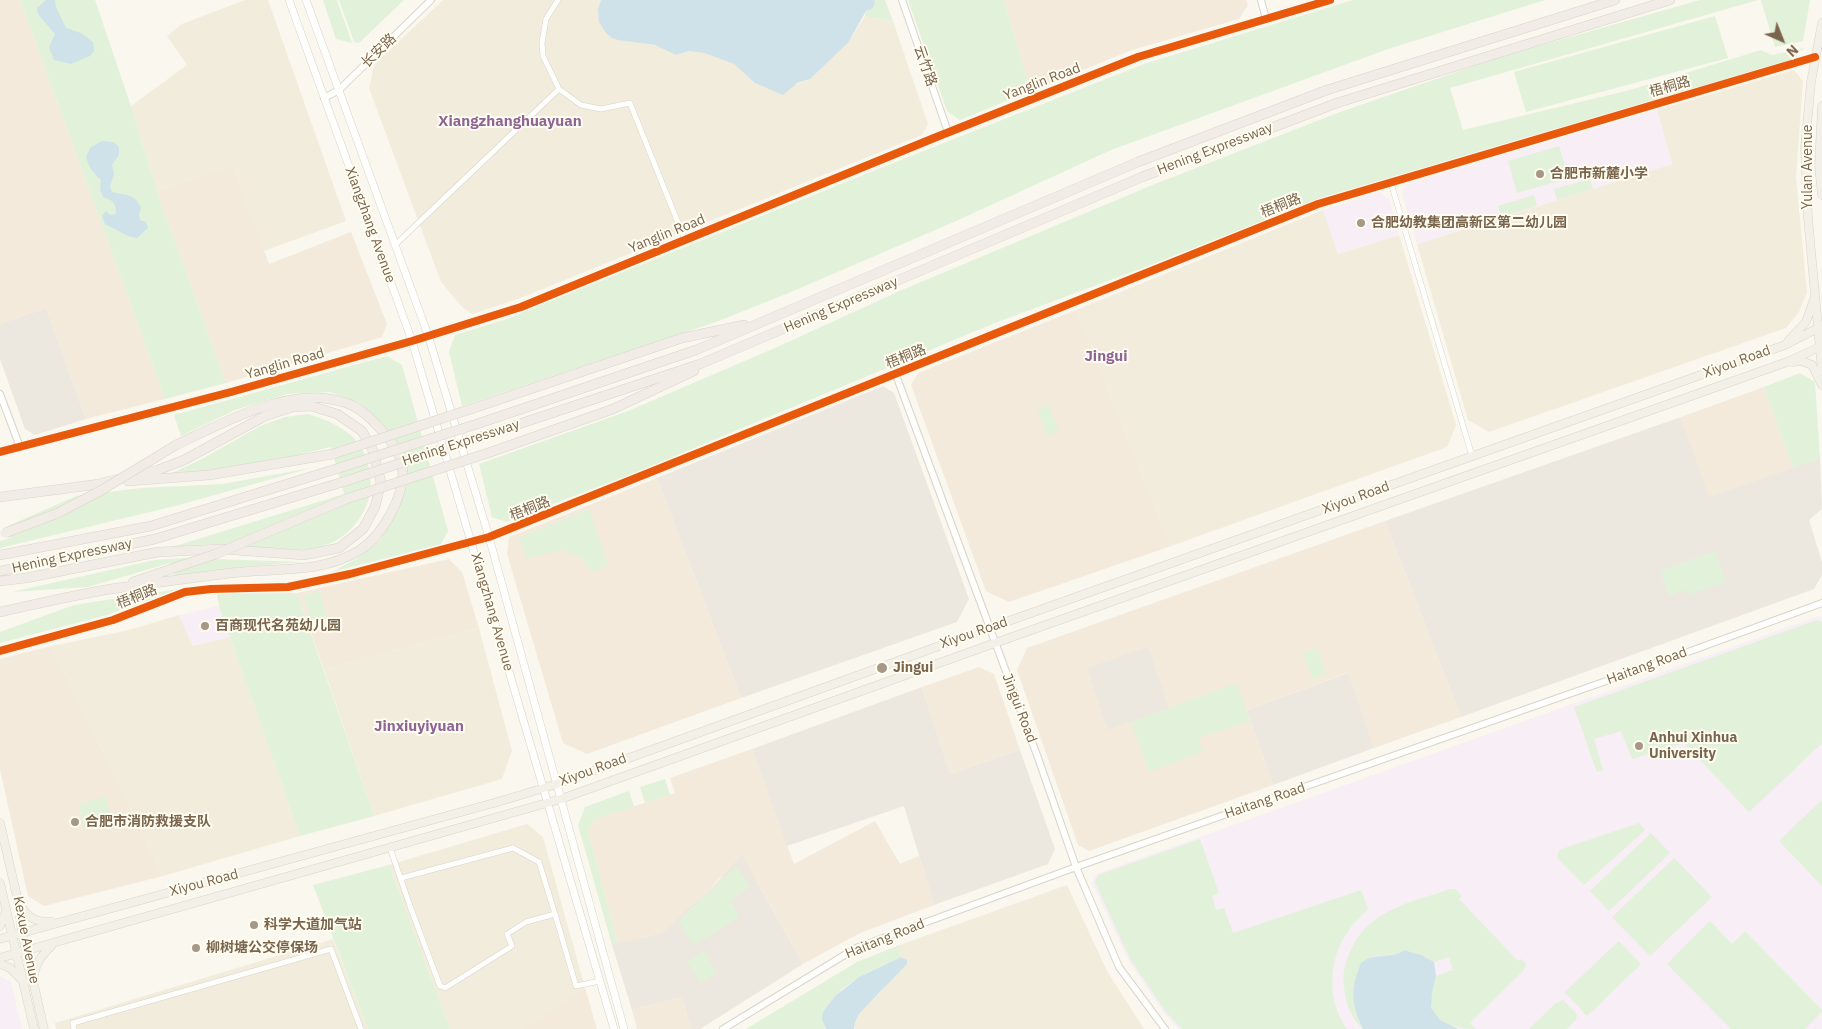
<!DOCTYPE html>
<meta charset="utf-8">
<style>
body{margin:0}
#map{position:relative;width:1822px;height:1029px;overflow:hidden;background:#f9f7ee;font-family:"IBM Plex Sans",sans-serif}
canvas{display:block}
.north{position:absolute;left:1757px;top:15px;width:50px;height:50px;-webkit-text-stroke:4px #fffcf1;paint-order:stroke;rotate:136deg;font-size:14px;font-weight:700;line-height:20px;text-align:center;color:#7a654c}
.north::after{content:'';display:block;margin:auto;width:18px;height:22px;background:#7a654c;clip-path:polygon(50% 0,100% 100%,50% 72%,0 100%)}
</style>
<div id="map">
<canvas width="1822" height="1029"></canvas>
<div class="north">N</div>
</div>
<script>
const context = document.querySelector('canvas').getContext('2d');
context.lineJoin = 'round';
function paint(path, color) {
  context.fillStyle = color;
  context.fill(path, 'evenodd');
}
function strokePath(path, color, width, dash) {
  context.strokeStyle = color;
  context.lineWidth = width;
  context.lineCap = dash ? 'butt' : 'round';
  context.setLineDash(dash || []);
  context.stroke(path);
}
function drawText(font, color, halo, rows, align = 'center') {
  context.font = font + ' "IBM Plex Sans","Noto Sans SC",sans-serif';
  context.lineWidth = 4;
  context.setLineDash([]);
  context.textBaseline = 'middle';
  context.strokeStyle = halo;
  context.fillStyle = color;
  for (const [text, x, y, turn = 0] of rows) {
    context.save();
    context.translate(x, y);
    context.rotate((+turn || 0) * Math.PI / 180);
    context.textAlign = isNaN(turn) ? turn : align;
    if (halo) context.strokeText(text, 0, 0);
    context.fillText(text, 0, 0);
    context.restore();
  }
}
const residential = new Path2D(`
 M245,0H268L346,221L264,251L233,165L157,191L131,106L187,65L167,36L182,24Z
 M443,0H601L600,2L647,44L662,47L676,55L689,51L704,53L734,64L755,83L794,85L810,79L848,43L865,16L893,21L928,124L922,135L518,299L472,314L461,306L441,282L369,88L374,65Z
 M1794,70L1803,81L1796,177L1807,292L1799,312L1786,328L1489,432L1468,420L1417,244L1672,164L1657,110Z
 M1323,210L1338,254L1399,235L1456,425L1447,447L1171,546L1076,310Z
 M179,615L193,646L230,637L300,836L163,876L52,646L129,630Z
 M479,628L512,751L502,779L374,816L324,669Z
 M527,824L543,837L585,988L522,1029H450L389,865Z
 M1067,885L1107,971L1144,1029H855V1023L859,1014L883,990L904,958L901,957L897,946Z
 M333,939L368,1029H56L55,1023Z`);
const commercial = new Path2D(`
 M0,0H20L165,399L86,419L46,308L0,324Z
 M1004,0H1246L1248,5L1239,19L1132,50L1031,91Z
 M233,165L269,264L351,232L387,324L382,337L226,383L157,191Z
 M1076,310L1171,546L1009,602L986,591L911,385L918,373Z
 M1764,387L1793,468L1708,498L1681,417Z
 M657,478L741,698L587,754L563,743L507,554L509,537Z
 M1385,521L1461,717L1374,748L1347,673L1247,710L1273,785L1089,851L1078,845L1017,670L1027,648Z
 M449,559L462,572L479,628L324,669L297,593Z
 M52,646L163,876L44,906L28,896L0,769V659Z
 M979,667L994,674L1020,750L950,774L922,687Z
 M752,749L794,864L875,821L900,864L919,856L934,905L860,933L803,964L758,883L720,877L706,894L688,908L664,932L618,944L588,831L595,819L675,793L670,778Z
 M585,988L597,1029H522L572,996Z
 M682,997L691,1029H637L632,1010Z`);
const industrial = new Path2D(`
 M46,308L86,419L35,435L25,429L0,359V324Z
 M883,386L894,393L969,599L957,622L741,698L657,478Z
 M1681,417L1709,497L1820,458L1822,509L1809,520L1822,562V575L1814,589L1461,717L1385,521Z
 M1148,647L1169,708L1108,730L1087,668Z
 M1348,673L1374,748L1273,785L1247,710Z
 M922,687L950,774L1020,750L1055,849L1048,864L934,905L904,806L787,846L752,749Z
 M742,855L803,964L700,1029H691L682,997L632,1010L612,945L664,932L688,908L706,894Z`);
const education = new Path2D(`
 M1657,110L1672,164L1417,244L1402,194L1406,184Z
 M1379,192L1389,199L1399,235L1338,254L1323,210Z
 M219,606L230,637L193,646L179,615Z
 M1819,616L1822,618V1029H1178L1163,1012L1128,960L1092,883L1096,874Z
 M0,976L11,982L22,1029H0Z`);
const green = new Path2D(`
 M20,0H95L131,106L157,191L226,383L165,399Z
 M323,0H337L352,43L336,39Z
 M339,0H404L359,43L354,42Z
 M874,0H885L893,21L865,16L866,11L875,2Z
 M908,0H1004L1031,91L960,120L947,111Z
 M1353,0H1545L1388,49L1111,150L956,221L791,292L716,322L462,406L449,352L455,335L507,319L878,169L1144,64Z
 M1700,0H1758L1450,88L1463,130L1630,90L1761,50L1772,55L1804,48L1796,58L1320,198L1153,264L995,323L634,473L506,522L492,517L479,464L628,411L775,348L902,290L1150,186L1340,112L1500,57Z
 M1761,0H1810L1803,41L1775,47Z
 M1715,16L1728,58L1526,112L1514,72Z
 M1559,146L1569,178L1517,193L1508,161Z
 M1590,179L1593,189L1557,200L1554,189Z
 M1534,195L1537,206L1501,217L1498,206Z
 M387,356L402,365L448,531L441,544L332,572L356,559L380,540L397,511L408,482L403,455L386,428L360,403L330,392L287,394L235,410L181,436L174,415Z
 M1800,373L1815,382L1820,458L1793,468L1764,387Z
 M1049,405L1059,432L1047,436L1037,409Z
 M308,414C337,423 363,435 369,469C373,488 370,503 359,519C327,567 265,545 218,544C203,544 187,546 172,547L344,494L331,447L254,465L170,474L204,458L260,426L285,417Z
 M311,468L179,505L0,548V541L10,538L6,527L76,496L141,488L223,484Z
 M589,509L608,565L592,572L581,557L562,550L527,559L519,538Z
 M1715,551L1726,582L1687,595L1685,590L1669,596L1660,571Z
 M184,558L303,562L242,567L175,576L170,563L88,587L12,592L155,560Z
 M178,589L107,615L0,643V632L74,605Z
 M320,591L327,619L311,623L304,596Z
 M297,593L374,816L300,836L219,606L217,594Z
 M1817,620L1822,622V743L1749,812L1684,743L1632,759L1621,731L1594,739L1603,770L1597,772L1574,707Z
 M1317,647L1326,674L1312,679L1303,653Z
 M1237,683L1250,721L1198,738L1203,752L1149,772L1131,722Z
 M665,779L670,795L645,803L640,787Z
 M629,791L634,807L595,819L588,831L618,944L612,945L578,825L585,807Z
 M106,796L112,820L84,827L78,804Z
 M1822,800V886L1779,841Z
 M1639,823L1645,830L1584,885L1557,858L1559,850Z
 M1651,833L1670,853L1609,911L1590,891Z
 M1200,839L1219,893L1212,896L1216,910L1224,908L1233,933L1361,890L1368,909C1362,916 1354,922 1349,930C1328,957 1326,1001 1347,1029H1182L1165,1011L1130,959L1095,882L1098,875Z
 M1674,858L1712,897L1650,956L1612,917Z
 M389,865L450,1029H368L313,885Z
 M737,866L750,887L731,900L740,917L694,945L678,921Z
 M1450,889H1455L1462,896L1459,899L1518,961L1522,959L1526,964L1524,970L1470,1023L1476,1029C1460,1029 1437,1026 1431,1008C1428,998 1434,985 1436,976L1453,970L1449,957L1434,962L1421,955L1404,950L1399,954L1373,956L1356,1013L1363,1029C1350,1017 1345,1002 1344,985C1342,972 1346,960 1352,948C1370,909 1413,902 1450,889Z
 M1710,921L1732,944L1745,931L1822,1010V1012L1805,1029H1731L1667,964Z
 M1619,941L1641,964L1587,1016L1565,992Z
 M897,946L901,957L859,977L845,987L835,996L825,1026L826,1029H746L857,962Z
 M704,951L717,973L700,983L687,961Z
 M1563,1000L1577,1014L1576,1020L1567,1029H1529L1556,1003Z`);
const water = new Path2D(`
 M46,0H55L56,7L66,28L81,33L93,42L94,51L90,56L71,64L54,60L49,47L55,34L38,14L37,8Z
 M601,0H874L875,2L873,8L866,11L848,43L810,79L797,83L783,95L755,83L734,64L704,53L689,51L676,55L655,45L618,40L612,38L606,33L599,22L598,9Z
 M102,141L113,142L119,147V155L112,165L114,174L110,186L112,192C126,196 133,192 141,207L139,214L140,220L146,222L148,228L137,238L128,236L105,224L102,216L106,211L110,215L116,214C116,203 113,200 103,197L100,190L101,180C93,173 89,167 86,157L90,148Z
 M1404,950L1421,955L1434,962L1436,976L1432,992L1431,1008L1440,1020L1458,1029H1363C1351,1003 1350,991 1361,963C1376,951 1392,960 1404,950Z
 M901,957L907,960V964L859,1014L855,1023L854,1029H826L822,1019L823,1012L835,996L859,977Z`);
const minor = new Path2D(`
 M558,0L546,19L542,43L543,56L559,89L581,105L601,109L630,103L685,240
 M1391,183L1472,456
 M395,245L559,89
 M0,651L113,620L185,592L211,589L288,587L350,574L489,537L1318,204L1815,57
 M390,848L410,906L440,986L445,988L512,946L507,934L526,922L555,914L576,986L600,981
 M401,878L513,848L539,862L555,914
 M74,1029L73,1023L331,949L361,1029`);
const tertiary = new Path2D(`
 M902,0L948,132
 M1261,0L1266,19
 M324,98L339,90L431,0
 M896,375L1037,755L1076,867L1119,967L1165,1029
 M0,394L20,447
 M0,452L231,392L412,341L521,307L934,138L1138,57L1330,0
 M723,1029L856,948L1076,867L1666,660L1822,603`);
const secondary = new Path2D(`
 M289,0L412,341L614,1029
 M306,0L428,335L489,537L624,1029`);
const primary = new Path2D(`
 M1822,23L1811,82L1805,148L1808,218L1822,371
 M1822,106L1819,166L1822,195
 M1788,341L1806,322L1814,299
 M1792,362L1802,361L1812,365L1822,385
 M0,823L18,901L22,933L44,1029
 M0,883L34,1029
 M19,903C28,918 34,922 52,922
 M0,926L6,912
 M0,939L501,801L557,784L989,628L1785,345L1822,326
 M0,958L561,799L995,643L1787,362L1822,346
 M0,964L10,968L24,982
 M34,975C36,962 43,954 52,945`);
const motorway = new Path2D(`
 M474,408L682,338L744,325
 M480,423L696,350L1138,162L1327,90L1615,0
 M483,436L700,364L1142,177L1337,103L1670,0
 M488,453L613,409L694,371
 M128,481L209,475L333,454
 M0,497L107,483
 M0,555L151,526L339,468
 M0,571L155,539L346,481
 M0,581L26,578L158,552L221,549L304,555L339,548L363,529L375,507L381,482L372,448L362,431L337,414L311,406L293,407L265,416L184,460L158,470L101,483
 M133,582L171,569
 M0,612C37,604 74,595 111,589C151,583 191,578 231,573C276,567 319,575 360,550C383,535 407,493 402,465C399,445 367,411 349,404C341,401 330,399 323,398C274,394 219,425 176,445`);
const motorwayBridge = new Path2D(`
 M333,454L474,408
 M339,468L480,423
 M346,481L483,436
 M5,533L58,513L100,491L176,445
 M171,569L216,554L346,499L488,453`);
const cycleway = new Path2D(`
 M0,452L231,392L412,341L521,307L934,138L1138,57L1330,0
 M0,651L113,620L185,592L211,589L288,587L350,574L489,537L1318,204L1815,57`);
const markers = [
 [1540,174,5,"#a69885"],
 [1361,223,5,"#a69885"],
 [205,626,5,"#a69885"],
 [882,668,6,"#a69885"],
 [1639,746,5,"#a69885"],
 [75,822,5,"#a69885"],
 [254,925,5,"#a69885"],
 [196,948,5,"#a69885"]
];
const streetNames = [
 ["长安路",379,51,-44],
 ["云竹路",925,66,71],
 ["Yanglin Road",1042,82,-21],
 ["梧桐路",1670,87,-16],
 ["Hening Expressway",1215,149,-21],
 ["Yulan Avenue",1808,167,-90],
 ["梧桐路",1281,206,-22],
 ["Xiangzhang Avenue",370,225,70],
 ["Yanglin Road",667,234,-22],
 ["Hening Expressway",841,305,-23],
 ["梧桐路",906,357,-22],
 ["Xiyou Road",1737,362,-20],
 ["Yanglin Road",285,364,-16],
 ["Hening Expressway",461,443,-18],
 ["Xiyou Road",1356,498,-20],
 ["梧桐路",530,509,-22],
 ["Hening Expressway",72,556,-12],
 ["梧桐路",137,597,-22],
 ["Xiangzhang Avenue",492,612,74],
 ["Xiyou Road",974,633,-19],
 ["Haitang Road",1647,666,-20],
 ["Jingui Road",1019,708,69],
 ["Xiyou Road",593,770,-20],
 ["Haitang Road",1265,801,-19],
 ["Xiyou Road",204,883,-15],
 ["Haitang Road",885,939,-22],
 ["Kexue Avenue",26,940,79]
];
const poiNames = [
 ["合肥市新麓小学",1550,174],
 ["合肥幼教集团高新区第二幼儿园",1371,223],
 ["百商现代名苑幼儿园",215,626],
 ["Jingui",893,668],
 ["Anhui Xinhua",1649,738],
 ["University",1649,754],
 ["合肥市消防救援支队",85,822],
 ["科学大道加气站",264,925],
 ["柳树塘公交停保场",206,948]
];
const neighbourhoodNames = [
 ["Xiangzhanghuayuan",510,122],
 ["Jingui",1106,357],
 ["Jinxiuyiyuan",419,727]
];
paint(residential, '#f2ecdc');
paint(commercial, '#f3eadc');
paint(industrial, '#ede8df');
paint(education, '#f8eef5');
paint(green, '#e2f1d9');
paint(water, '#cfe2ea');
strokePath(minor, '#d9d4cc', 6);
strokePath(tertiary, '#d9d4cc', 8);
strokePath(secondary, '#d8d3c9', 8);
strokePath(primary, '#dad4cb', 9);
strokePath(motorway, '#dad4cb', 10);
strokePath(minor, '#fefefc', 5);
strokePath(tertiary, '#fefefc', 6);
strokePath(secondary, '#fefefc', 7);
strokePath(primary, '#f3f1e7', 8);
strokePath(motorway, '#f2ece6', 9);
strokePath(motorwayBridge, '#dad4cb', 10, []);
strokePath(motorwayBridge, '#f2ece6', 9);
strokePath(cycleway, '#e8590c', 8);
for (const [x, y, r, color] of markers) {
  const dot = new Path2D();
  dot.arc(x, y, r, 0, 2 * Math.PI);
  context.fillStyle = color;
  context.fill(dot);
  strokePath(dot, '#fffcf1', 2);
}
drawText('14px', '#7a654c', '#fffcf1', streetNames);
drawText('bold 14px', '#7a654c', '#fffcf1', poiNames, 'left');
drawText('bold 15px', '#8e6495', '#fffcf1', neighbourhoodNames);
</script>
